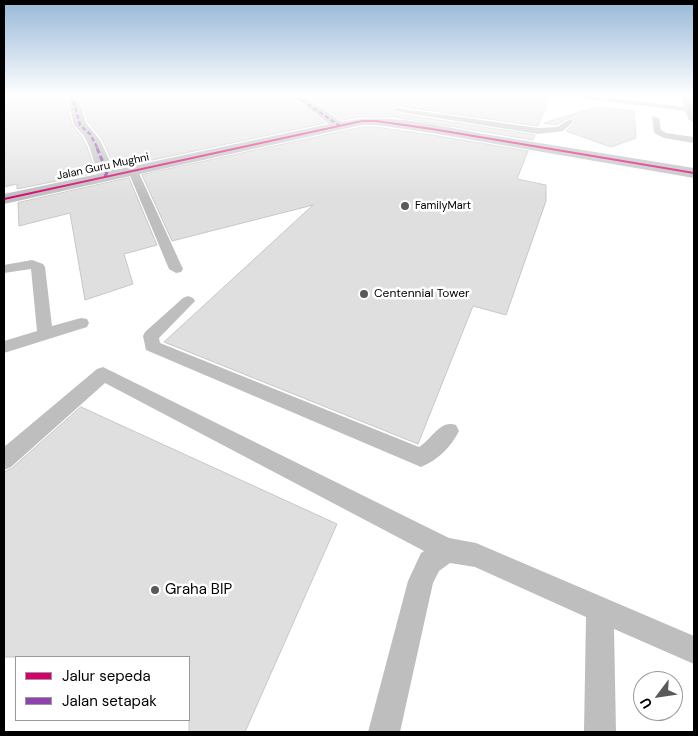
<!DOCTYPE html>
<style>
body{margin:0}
#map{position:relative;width:698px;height:736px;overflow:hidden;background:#fff;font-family:"DM Sans",sans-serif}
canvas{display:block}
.frame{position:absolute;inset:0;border:5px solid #000;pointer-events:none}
.legend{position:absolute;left:15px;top:656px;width:175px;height:65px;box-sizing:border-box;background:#fff;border:1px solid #999;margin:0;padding:6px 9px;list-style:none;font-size:15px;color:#000}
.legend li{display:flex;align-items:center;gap:10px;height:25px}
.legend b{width:25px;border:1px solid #999}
.north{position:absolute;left:633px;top:671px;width:50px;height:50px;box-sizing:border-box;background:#fff;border:1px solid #999;border-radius:50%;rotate:239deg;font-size:14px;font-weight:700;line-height:20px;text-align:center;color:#000}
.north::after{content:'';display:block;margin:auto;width:18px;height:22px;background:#595959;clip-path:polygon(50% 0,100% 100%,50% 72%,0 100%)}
</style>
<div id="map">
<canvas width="698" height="736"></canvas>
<div class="frame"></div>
<ul class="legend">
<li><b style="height:6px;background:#d6006c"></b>Jalur sepeda</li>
<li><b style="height:6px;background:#8e44ad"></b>Jalan setapak</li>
</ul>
<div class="north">U</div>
</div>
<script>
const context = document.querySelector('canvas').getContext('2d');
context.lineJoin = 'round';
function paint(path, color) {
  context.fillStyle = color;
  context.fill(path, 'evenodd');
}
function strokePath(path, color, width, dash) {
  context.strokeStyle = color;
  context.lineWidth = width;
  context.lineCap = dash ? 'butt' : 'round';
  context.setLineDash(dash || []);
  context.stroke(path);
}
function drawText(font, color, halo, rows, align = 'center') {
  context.font = font + ' "DM Sans",sans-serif';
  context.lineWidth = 5;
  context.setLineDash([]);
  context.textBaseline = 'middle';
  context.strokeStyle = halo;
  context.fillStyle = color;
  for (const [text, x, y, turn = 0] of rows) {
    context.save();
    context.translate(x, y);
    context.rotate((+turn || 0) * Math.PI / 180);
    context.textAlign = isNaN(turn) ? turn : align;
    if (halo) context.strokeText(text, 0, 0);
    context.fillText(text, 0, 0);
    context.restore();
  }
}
const building = new Path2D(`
 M4,96H62L66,101L72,125L82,137L87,147L96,173L17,189V184L4,187Z
 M80,96H289L325,123L115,168L102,139L88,122Z
 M308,96H550L538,126L397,106L394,109L400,114L535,135L533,140L395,117H359L342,120Z
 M598,107L634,111L636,138L611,147L566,131L576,121L571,117L556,125L544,123Z
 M362,127H376L432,135L528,151L517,179L546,185V201L506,315L473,306L418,444L164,342L313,205L172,241L142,175Z
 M129,178L157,245L124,254L133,284L85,300L70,213L19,226L18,203Z
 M81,407L337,524L245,732H189V657H4V472L12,468Z`);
const service = new Path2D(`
 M565,96H591L692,108H694V112Z
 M397,108L538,128L557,127L570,119L574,121L563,131L538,134L400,112L396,110Z
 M652,116L659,118L661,130L666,133L694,137V143L664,138L654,133Z
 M133,168L138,171L183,269L181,272L176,273L169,269L128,171Z
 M32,260L43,264L45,267L52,326L81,318L87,319L89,323L87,327L4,353V341L37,331L31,269L4,273V265Z
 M188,296L193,298L195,301L159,338L160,343L419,447C432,439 440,419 456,425L459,431C451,447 438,460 421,467L146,350L143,336L145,332L183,298Z
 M103,367L449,538L476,543L694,636V664L614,629L616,732H584L586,617L475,567L450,563L439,571L433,583L400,732H368L408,581L421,553L424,551L105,383L11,467L4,470V447L97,369Z`);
const minor = new Path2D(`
 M64,96H77L79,99L86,123L100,140L114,170L329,124L291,96H304L342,122C388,112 438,126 484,134C554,145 624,157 694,168V178L432,133L376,125H362L4,204V194L98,174L89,146L84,136L74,125L68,100Z`);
const trunk = new Path2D(`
 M681,96H692L694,103V123L688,119Z`);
const quietFar1 = new Path2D(`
 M69,96L73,99L80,125L90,134L98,149
 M296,96L340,126`);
const quiet = new Path2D(`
 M97,148L107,172L105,177`);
const cycleway = new Path2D(`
 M362,120H376L432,128L694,172V174L432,130L376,122H362L4,200V198Z`);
const markers = [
 [405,206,5,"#595959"],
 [364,294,5,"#595959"],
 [155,590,5,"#595959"]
];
const farStreetnames = [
 ["Jalan Guru Mughni",103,167,-12]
];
const farPoinames = [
 ["FamilyMart",415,206]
];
const poiNames = [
 ["Centennial Tower",374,294]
];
const nearPoinames = [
 ["Graha BIP",165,590]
];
paint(building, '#dfdfdf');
strokePath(building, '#c7c7c7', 1);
paint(service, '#bebebe');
paint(minor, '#bebebe');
paint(trunk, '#bebebe');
strokePath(quietFar1, '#8e44ad', 2.5, [4.5, 2.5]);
strokePath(quiet, '#8e44ad', 3, [5.5, 3]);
paint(cycleway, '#d6006c');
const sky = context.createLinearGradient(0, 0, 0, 199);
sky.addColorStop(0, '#97b8d8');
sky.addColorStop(0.48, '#fff');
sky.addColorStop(1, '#ffffff00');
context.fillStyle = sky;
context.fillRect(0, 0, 698, 199);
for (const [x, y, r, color] of markers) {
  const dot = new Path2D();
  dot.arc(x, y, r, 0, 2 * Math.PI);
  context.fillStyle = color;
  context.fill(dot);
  strokePath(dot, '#fff', 2);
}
drawText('11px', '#000', '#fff', farStreetnames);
drawText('11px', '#000', '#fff', farPoinames, 'left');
drawText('12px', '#000', '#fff', poiNames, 'left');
drawText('15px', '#000', '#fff', nearPoinames, 'left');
</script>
